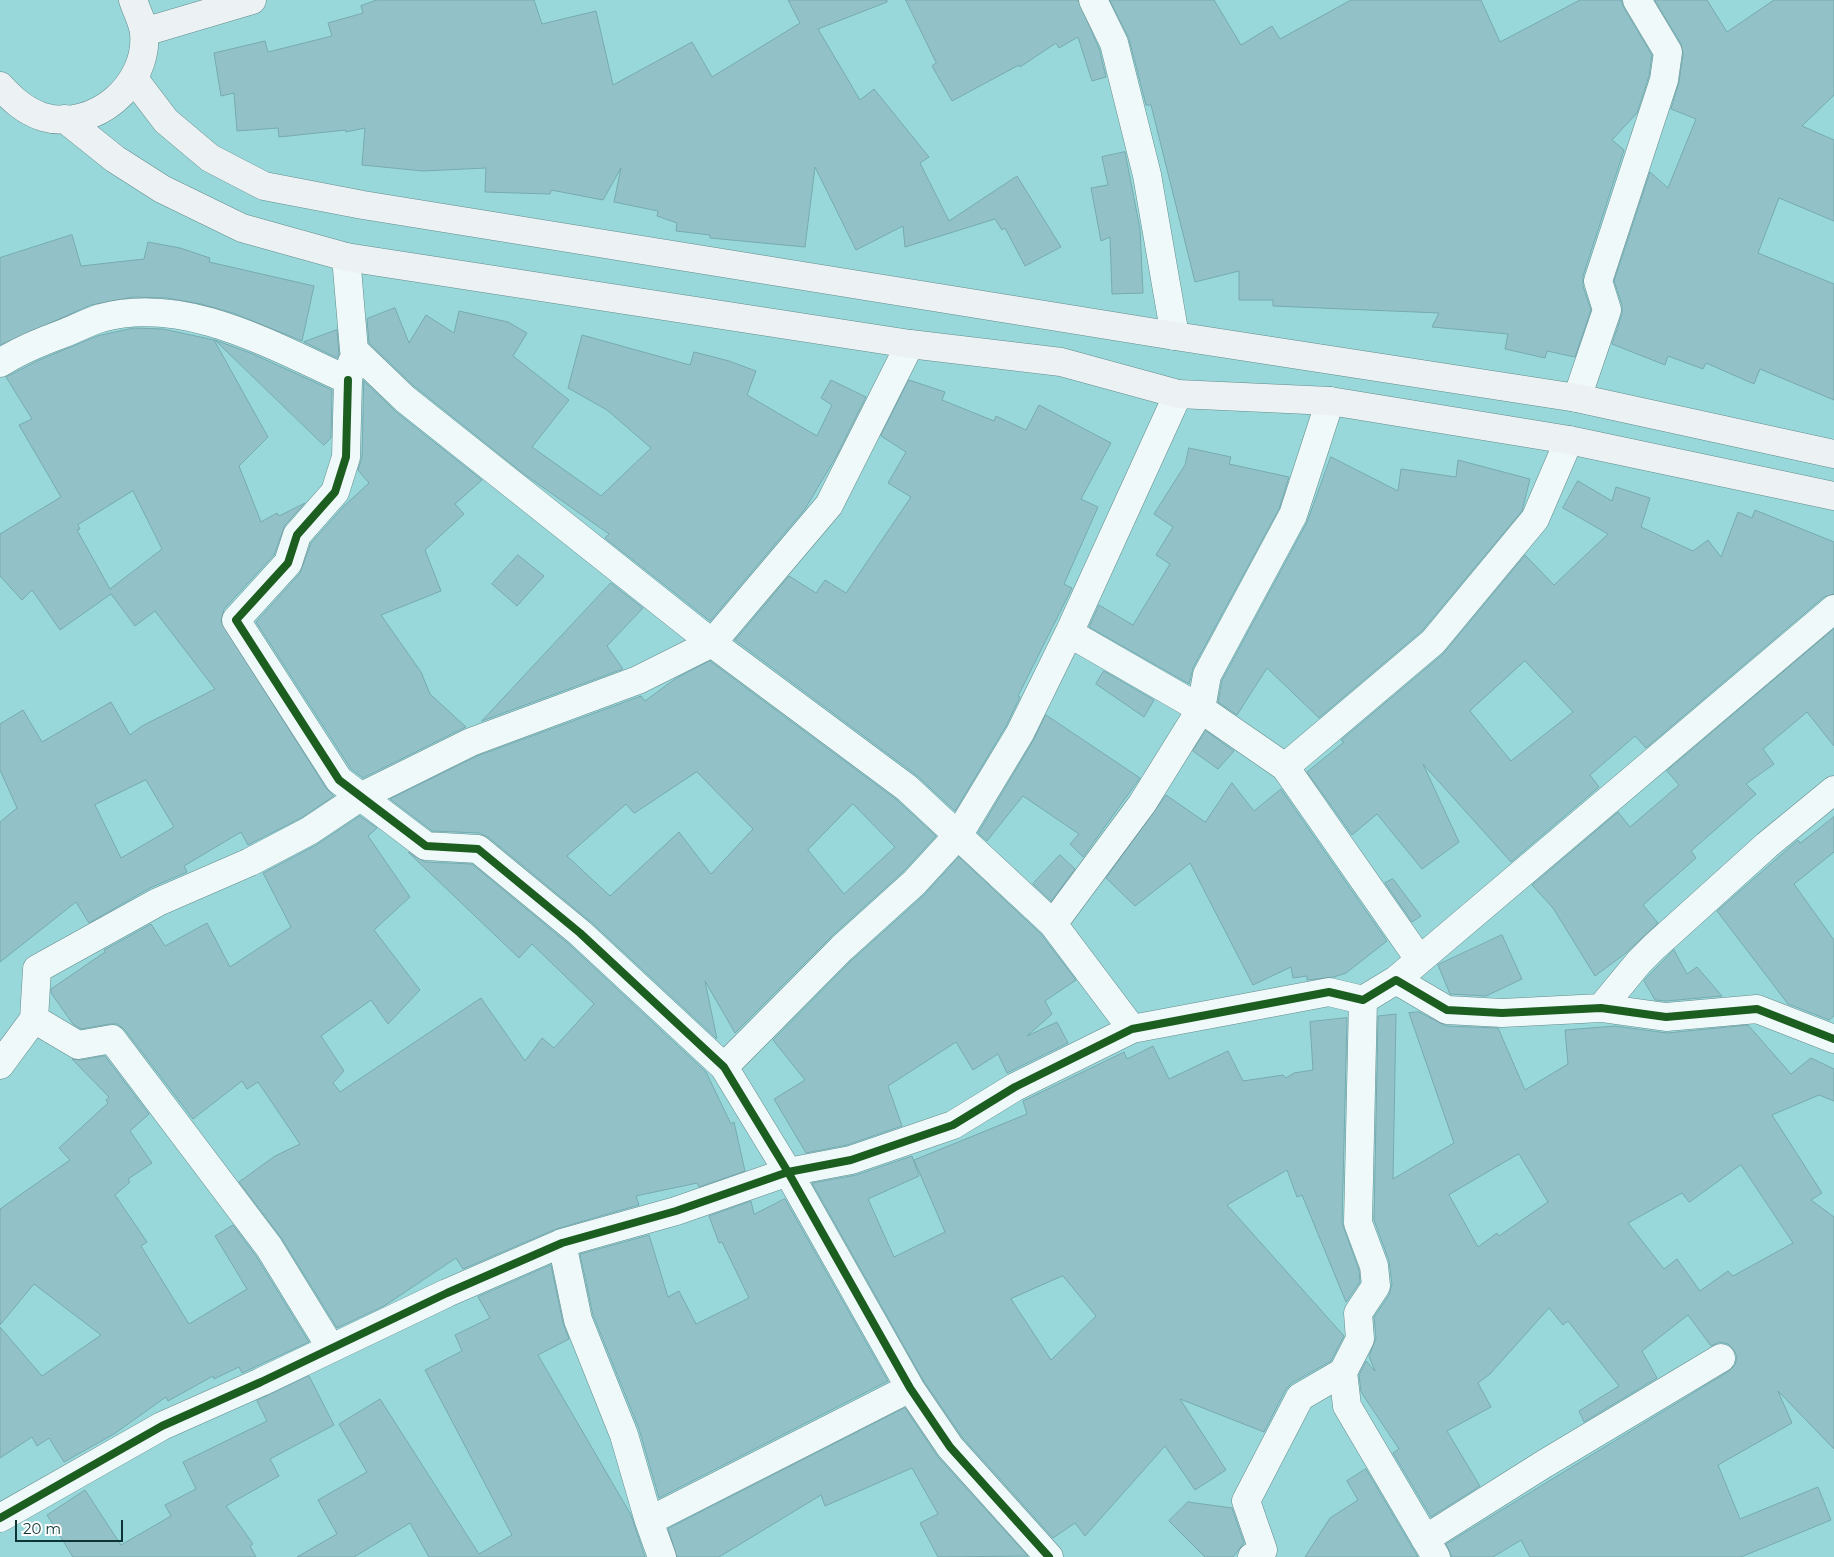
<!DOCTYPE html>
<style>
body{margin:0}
#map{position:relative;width:1834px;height:1557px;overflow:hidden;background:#98d8da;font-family:Montserrat,sans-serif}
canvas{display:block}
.scale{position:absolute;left:15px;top:1520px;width:108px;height:22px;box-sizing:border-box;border:2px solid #0e3536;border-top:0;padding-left:6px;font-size:15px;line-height:18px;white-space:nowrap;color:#0e3536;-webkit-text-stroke:4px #fefefe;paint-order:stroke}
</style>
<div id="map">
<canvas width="1834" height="1557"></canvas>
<div class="scale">20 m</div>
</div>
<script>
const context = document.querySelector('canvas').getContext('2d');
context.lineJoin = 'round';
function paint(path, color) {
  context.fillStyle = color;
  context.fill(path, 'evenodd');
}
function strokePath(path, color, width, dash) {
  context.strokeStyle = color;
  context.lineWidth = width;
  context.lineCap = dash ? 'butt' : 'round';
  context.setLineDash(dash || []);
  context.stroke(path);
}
const building = new Path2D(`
 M377,0H534L542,24L596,11L613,85L692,42L712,77L800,23L788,0H887V2L818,29L860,100L874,89L929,157L920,163L949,221L1017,176L1061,247L1025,266L1005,228L1002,230L995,219L905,247L903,226L856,250L815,167L805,247L710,238V235L676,231L677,223L657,216L658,211L614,202L621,168L603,200L551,190L550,194L485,192L486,168L423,171L362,165L365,128L346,132V130L279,137L278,128L237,131L234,93L221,96L214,53L265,41L268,52L332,36L328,23L363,13L361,6Z
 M906,0H1078L1099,48L1106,77L1092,81L1078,37L1059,48L1056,43L1020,67L1019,65L952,101L932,66L936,63Z
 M1110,0H1214L1241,45L1272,26L1280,39L1351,0H1481L1500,42L1580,0H1621L1624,8L1652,55L1649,76L1637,113L1612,140L1624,150L1583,276V286L1591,310L1575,357L1547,351L1545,358L1505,349L1508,334L1432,327L1439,313L1273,306V300H1239V271L1195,282L1151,105H1146L1129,39Z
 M1655,0H1707L1727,32L1774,0H1834V95L1802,126L1834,140V221L1779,198L1758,253L1834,284V400L1760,369L1754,384L1706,363L1703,369L1668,356L1665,365L1612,344L1622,314V305L1614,281L1650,172L1668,188L1696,119L1671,109L1679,82L1683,54L1681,44Z
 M1125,152L1140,229L1143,293L1112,294L1110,237L1101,241L1091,188L1108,185L1102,157Z
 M72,235L81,266L144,259L148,242L180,248L210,258L209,262L314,286L302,341L233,313L201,304L167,298L133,297L91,305L0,345V258Z
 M395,308L409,343L426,315L454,333L459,311L508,322L527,333L513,356L569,400L532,447L601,496L651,448L607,410L568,388L582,335L690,365L694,352L729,361L756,371L747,395L817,436L832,405L821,398L831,380L866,397L836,457L805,509L710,621L605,538L609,534L524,474L415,387L369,343L367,319Z
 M134,328L163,329L214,340L268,437L239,466L261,522L277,513L279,516L305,503L285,525L274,555L224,609L221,622L326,788L334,796L301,818L248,845L241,832L184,866L187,872L150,888L89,923L76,902L0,962V822L17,808L0,770V724L23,710L42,742L111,702L130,735L142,726L215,689L155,611L135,626L111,594L60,630L32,590L22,600L0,576V534L61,497L19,425L32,419L6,377L37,361L97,336ZM133,491L162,549L110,589L77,530L80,529L78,525ZM146,780L174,827L121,858L95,805Z
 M337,330L339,354L337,358L304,342Z
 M215,340L253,354L332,390L331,438L324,445Z
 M909,380L945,392L942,400L994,421L996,416L1026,430L1039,405L1111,443L1081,499L1098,507L1064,584L1072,588L1018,696L1020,697L1006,726L955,811L916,775L735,640L789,576L816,593L825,580L846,593L911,497L888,483L906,452L881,436Z
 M364,381L395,411L482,480L455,504L464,514L425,550L441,591L381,615L421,672L430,694L466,727L363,778L351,769L256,622L300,573L311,543L344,506L369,483L358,470L362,457Z
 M1189,448L1231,457L1229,464L1289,477L1279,509L1193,668L1189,684L1089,627L1099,605L1133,625L1170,564L1156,555L1173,527L1154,514L1185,465Z
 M1331,457L1398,491L1401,469L1456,477L1458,460L1530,479L1522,511L1422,631L1319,718L1267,668L1237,715L1218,702L1222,680L1307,522Z
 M1578,481L1612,501L1616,487L1650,498L1641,527L1693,551L1708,540L1721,557L1738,512L1752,518L1755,510L1834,542V594L1824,597L1646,748L1635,736L1590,775L1599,787L1511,862L1423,764L1459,842L1422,869L1377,814L1352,835L1307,772L1344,742L1341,740L1443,654L1525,555L1554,585L1608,534L1563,508ZM1525,661L1573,712L1511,761L1470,711Z
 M518,555L544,576L517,606L492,584Z
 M611,583L643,608L607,646L623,669L482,721Z
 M1834,629V746L1807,712L1763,749L1774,764L1746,784L1756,794L1691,851L1696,858L1643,905L1658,923L1626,953L1595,976L1553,908L1532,885L1618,812L1630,827L1679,785L1667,771Z
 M710,661L897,800L936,836L903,872L831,937L735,1033L705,981L717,1039L591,922L488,837L479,833L432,831L390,799L477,756L641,696L645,701L675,679ZM697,772L753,829L711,874L679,832L610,896L567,856L626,804L634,813ZM853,804L895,847L844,894L808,850Z
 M1104,671L1154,700L1144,717L1096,684Z
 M1046,715L1140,778L1083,857L1070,844L1079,834L1023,796L987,841L978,833L1033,741Z
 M1206,731L1234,751L1218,769L1193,751Z
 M1232,783L1254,811L1281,789L1387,941L1346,973L1334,977L1307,980V976L1293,978L1291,967L1253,985L1190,863L1135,906L1106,878L1166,795L1205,822Z
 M360,816L377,828L368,836L410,897L374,930L420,990L388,1024L371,1000L321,1036L344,1071L333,1083L340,1092L481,998L525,1061L542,1038L554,1048L594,1004L532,944L519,958L408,852L425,862L472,864L570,945L706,1072L731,1124L734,1122L745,1171L699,1187L697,1183L636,1196L639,1205L556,1229L463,1269L456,1258L384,1306L337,1328L282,1239L239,1182L275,1156L300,1144L258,1082L247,1089L242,1081L193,1119L124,1029L117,1024H110L81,1029L73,1024L51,993V989L105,952L104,950L151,924L165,946L207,923L230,967L291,927L263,873L316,845Z
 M1834,817V852L1794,884L1834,940V1016L1829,1020L1788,1004L1717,911L1798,840L1800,843Z
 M1060,855L1075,869L1051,901L1033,884Z
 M959,857L1041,934L1076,980L1045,1001L1052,1014L1027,1036L1057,1022L1068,1043L1007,1073L998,1054L973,1070L956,1042L888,1086L902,1126L847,1145L806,1153L774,1099L805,1080L773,1040L853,959L924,895Z
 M1393,879L1421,916L1412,922L1385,883Z
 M1502,935L1522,979L1486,996L1450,994L1438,965Z
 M1674,950L1687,974L1697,967L1722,996L1666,1001L1655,1000L1644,981Z
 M1419,1012L1446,1026L1498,1028L1525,1090L1568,1064L1565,1030L1615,1026L1667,1033L1748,1025L1791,1074L1811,1058L1834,1069V1101L1819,1095L1772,1115L1822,1193L1811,1200L1834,1217V1449L1778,1391L1792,1423L1718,1465L1740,1519L1818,1487L1831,1520L1741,1557H1530L1521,1540L1493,1557H1452L1446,1544L1729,1371L1735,1365L1737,1357L1734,1350L1728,1344L1720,1342L1711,1346L1688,1315L1642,1351L1657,1378L1584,1422L1579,1411L1619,1386L1568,1321L1563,1325L1549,1308L1490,1374L1478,1383L1491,1407L1447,1431L1480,1486L1431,1517L1393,1453L1399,1449L1361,1392L1359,1375L1366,1361L1375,1371L1369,1356L1376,1338L1374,1317L1389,1295L1392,1284L1389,1261L1374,1220L1378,1016L1396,1014L1393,1179L1454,1143L1409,1013ZM1519,1154L1548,1202L1499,1236L1497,1233L1478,1247L1449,1195ZM1741,1165L1793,1243L1733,1276L1728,1271L1700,1291L1677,1259L1664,1269L1628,1223L1682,1193L1689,1202Z
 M1347,1018L1342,1223L1359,1270L1360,1282L1346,1302L1302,1195L1297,1197L1287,1170L1227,1205L1344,1336L1331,1361L1292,1383L1286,1389L1264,1432L1180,1399L1226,1470L1195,1490L1165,1446L1085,1536L1075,1523L1053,1538L962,1437L923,1380L812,1183L856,1175L912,1156L919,1176L868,1199L894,1257L945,1232L914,1160L1027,1114L1023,1101L1124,1052L1127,1059L1153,1046L1169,1079L1228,1051L1243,1081L1283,1075L1286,1078L1294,1073L1313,1070L1310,1022ZM1063,1276L1096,1316L1051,1360L1011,1299Z
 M105,1056L149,1114L130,1131L152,1163L128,1179L130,1182L115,1195L147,1242L141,1246L189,1324L247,1289L215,1236L233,1225L256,1256L309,1342L242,1373L239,1367L214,1379L213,1376L168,1401L166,1397L114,1434L64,1462L49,1438L37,1446L32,1437L0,1458V1327L42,1376L101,1335L34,1284L0,1325V1209L70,1160L59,1148L108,1103L106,1100L109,1097L72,1059L81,1060Z
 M785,1199L888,1381L659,1498L639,1429L593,1315L580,1254L649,1235L668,1297L679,1291L696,1324L749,1298L722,1242L719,1243L709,1216L751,1201L754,1214Z
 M551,1265L563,1323L569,1339L538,1355L631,1515L645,1557H429L410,1523L354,1557H297L337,1534L318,1500L367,1472L339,1424L380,1399L479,1554L512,1535L425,1370L462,1351L455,1335L490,1318L478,1297Z
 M309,1376L334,1425L270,1459L279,1476L226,1506L253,1544L250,1546L256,1557H73L47,1515L85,1490L121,1545L171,1516L165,1505L196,1489L183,1462L267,1421L257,1401Z
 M905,1408L938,1457L1028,1556L938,1557L920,1523L938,1514L912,1468L825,1506L821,1495L719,1557H677L668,1529Z
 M1366,1469L1418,1557H1305L1330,1518L1358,1500L1347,1481Z
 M1188,1502L1232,1508L1244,1543L1233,1557H1205L1169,1521Z`);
const street = new Path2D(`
 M1093,0L1114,43L1147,175L1175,336
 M346,257L354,350L405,399L712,643L907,788L1053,924L1132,1029
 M0,363C20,350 40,342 62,334C75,329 88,322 101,318C186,295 272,346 348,380L352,362
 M348,380L346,457L335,492L297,535L288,563L236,620L339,780L426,846L478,849L580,933L724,1067L788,1172L910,1388L950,1447L1049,1557
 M1577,398L1607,310L1598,281L1664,80L1668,52L1637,0
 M1069,633L1201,709L1285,767L1419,959
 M1285,767L1433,642L1535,519L1569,440
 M1053,924L1142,804L1201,709L1207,675L1293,515L1330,401
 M1396,980L1834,609
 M1363,1000L1358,1223L1374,1266L1376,1286L1358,1313L1360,1339L1343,1372L1347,1406L1436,1557
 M1601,1008L1639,962L1654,947L1767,845L1834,790
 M34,1019L78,1045L112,1039L269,1247L331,1348
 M0,1065L34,1019L37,969L158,902L250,862L309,831L360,797L471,742L638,680L712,643L829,505L910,344
 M724,1067L842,948L914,883L959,834L1020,733L1069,633L1178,394
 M562,1243L578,1320L624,1435L649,1521L662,1557
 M0,1518L162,1426L261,1382L447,1293L562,1243L676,1211L788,1172L851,1160L953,1125L1015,1087L1132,1029L1329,992L1363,1000L1396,980L1447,1010L1502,1013L1601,1008L1666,1017L1757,1009L1834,1039
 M649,1521L910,1388
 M1425,1539L1544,1464L1721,1358
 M1252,1557L1263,1550L1246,1501L1300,1397L1343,1372`);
const secondary = new Path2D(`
 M144,32L252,0
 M134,79L166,121L210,158L264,186L363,205L1175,336L1577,398L1834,454
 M0,86C13,100 25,111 43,117C94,132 149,85 144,33C143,22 136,10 133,0
 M65,119L115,159L162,189L242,228L346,257L910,344L1061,362L1178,394L1330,401L1569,440L1834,496`);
const cycleway = new Path2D(`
 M348,380L346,457L335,492L297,535L288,563L236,620L339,780L426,846L478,849L580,933L724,1067L788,1172L910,1388L950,1447L1049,1557
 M0,1518L162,1426L261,1382L447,1293L562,1243L676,1211L788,1172L851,1160L953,1125L1015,1087L1132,1029L1329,992L1363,1000L1396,980L1447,1010L1502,1013L1601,1008L1666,1017L1757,1009L1834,1039`);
paint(building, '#92c2c8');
strokePath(building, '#76aab0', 1);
strokePath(street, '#628b8c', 29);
strokePath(secondary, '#628b8c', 29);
strokePath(street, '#f0f9f9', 28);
strokePath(secondary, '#ecf2f3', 28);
strokePath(cycleway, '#1b5e20', 8);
</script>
